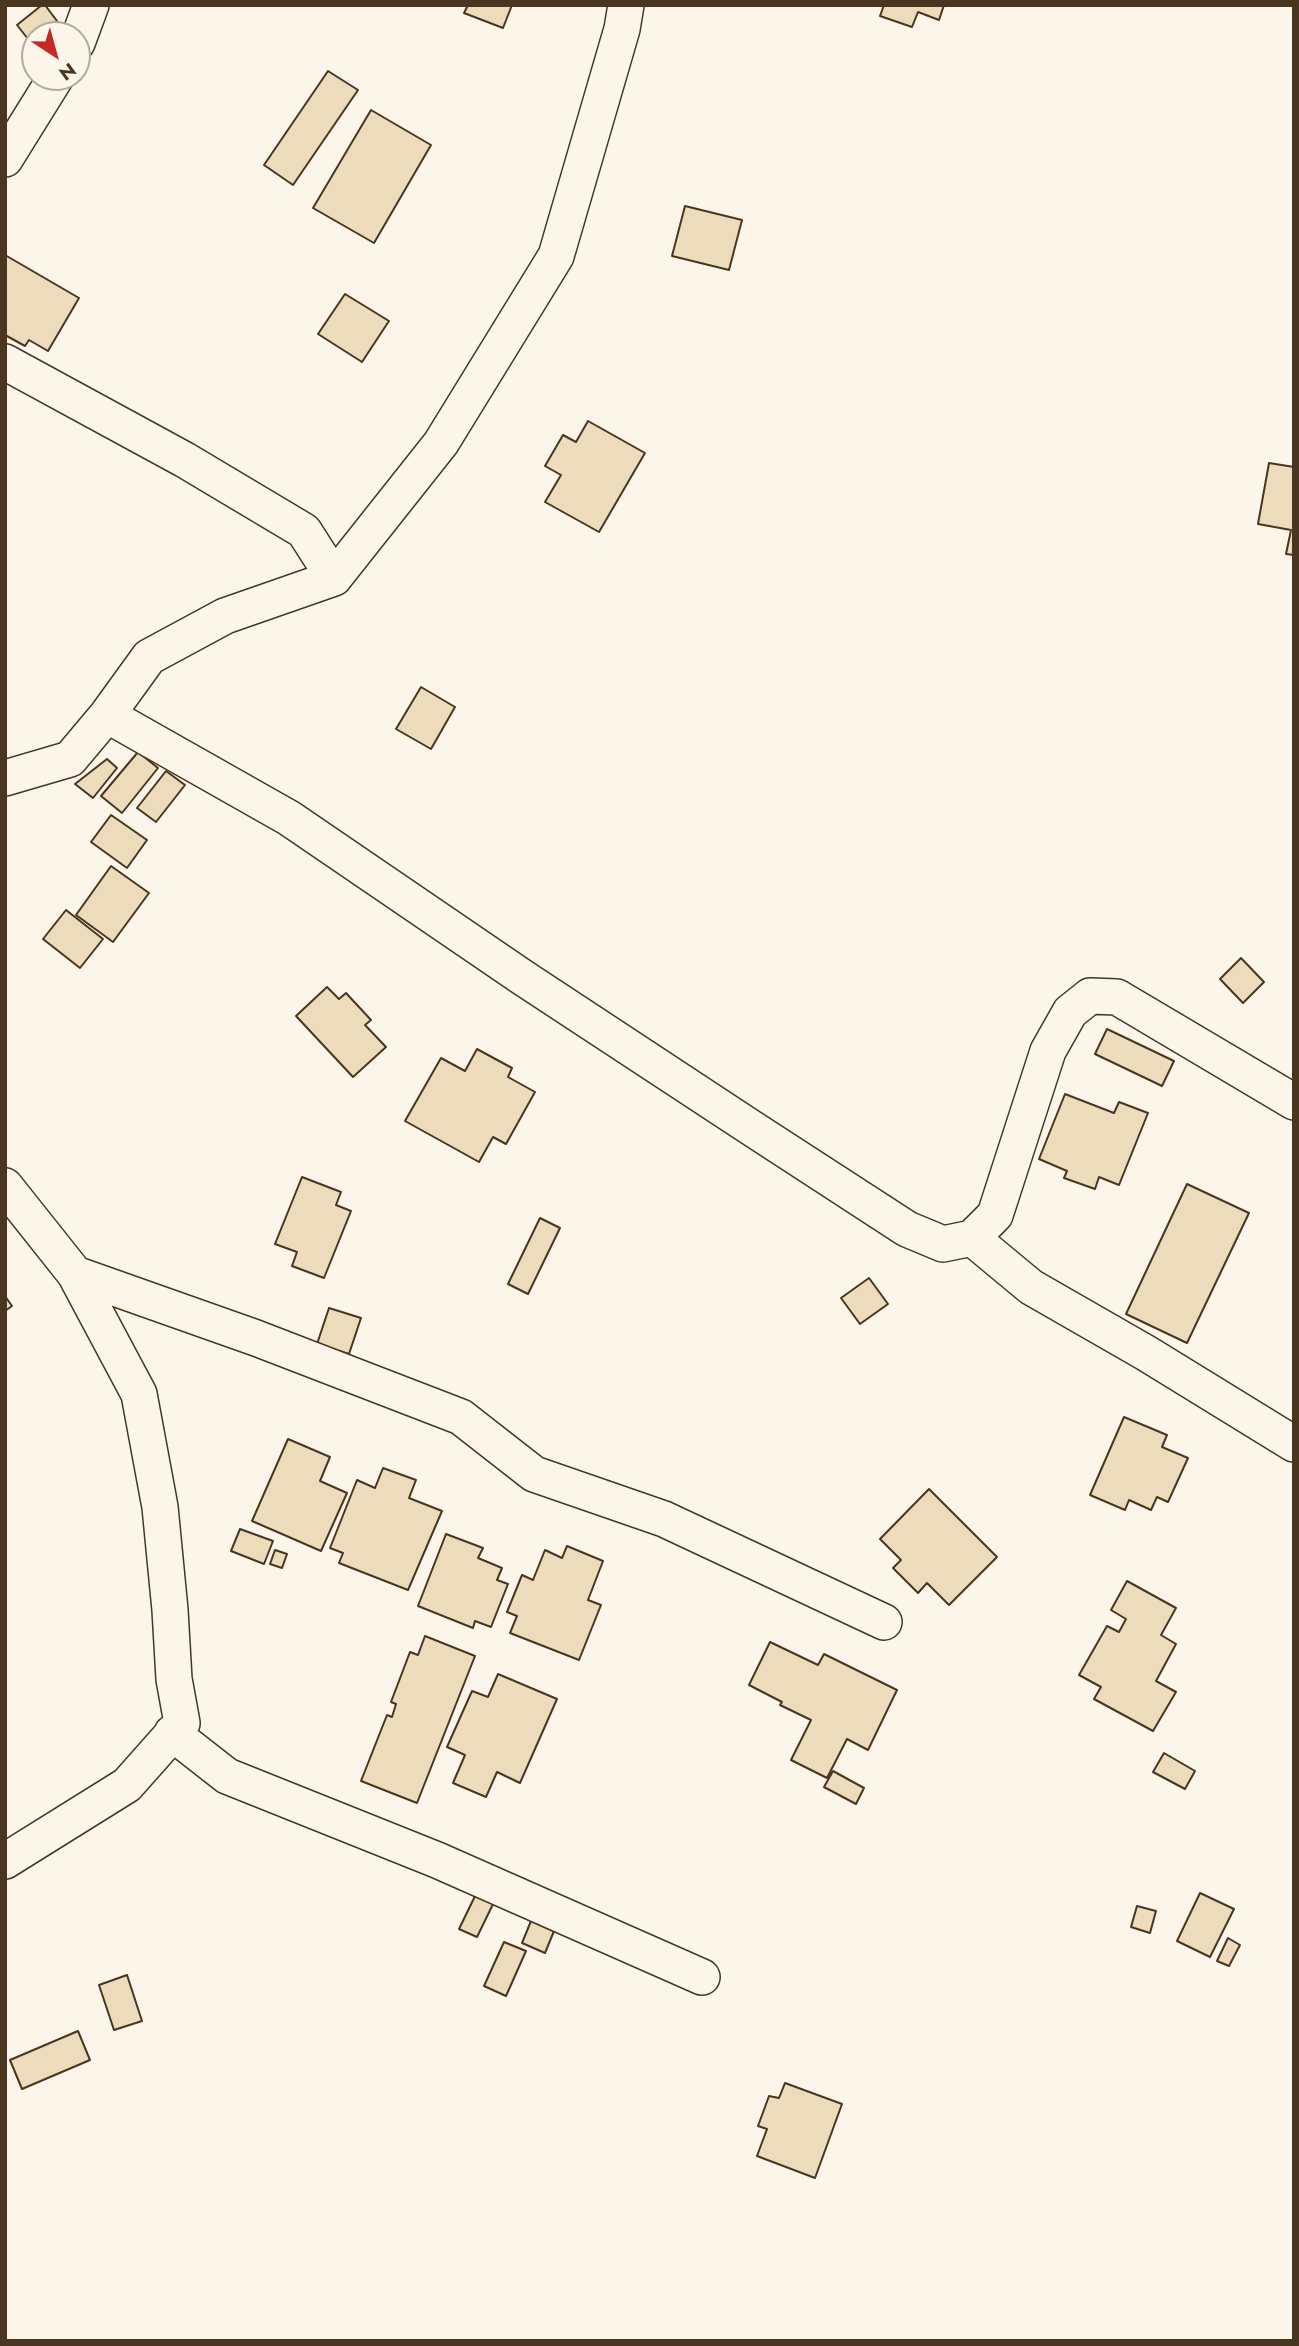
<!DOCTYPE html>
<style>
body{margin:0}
#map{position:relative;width:1299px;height:2346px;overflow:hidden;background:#fbf6e9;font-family:Jost,sans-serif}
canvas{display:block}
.frame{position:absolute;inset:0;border:7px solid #4a3520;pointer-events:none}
.north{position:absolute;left:21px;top:21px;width:70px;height:70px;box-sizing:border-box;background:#fbf6e9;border:2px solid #b4a999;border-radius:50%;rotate:144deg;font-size:19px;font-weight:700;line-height:28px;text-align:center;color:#4a3520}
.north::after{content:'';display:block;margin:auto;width:24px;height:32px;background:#c62828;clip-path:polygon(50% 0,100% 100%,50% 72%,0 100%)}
</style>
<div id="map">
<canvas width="1299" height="2346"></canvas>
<div class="frame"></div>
<div class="north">N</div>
</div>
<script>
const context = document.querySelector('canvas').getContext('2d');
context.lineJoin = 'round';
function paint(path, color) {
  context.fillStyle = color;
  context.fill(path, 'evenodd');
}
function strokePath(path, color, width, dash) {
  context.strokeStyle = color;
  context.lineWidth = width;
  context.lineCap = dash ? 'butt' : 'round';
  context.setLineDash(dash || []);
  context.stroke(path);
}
const building = new Path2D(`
 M42,5H45L66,33L63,35H35V48L17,25Z
 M468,5H512L503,28L464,13Z
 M884,5H944L939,20L918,12L912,27L880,16Z
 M328,71L358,90L293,185L264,165Z
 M371,110L431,145L374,243L313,208Z
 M685,206L742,220L729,270L672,256Z
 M5,255L79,298L48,351L29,340L25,346L5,335Z
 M345,294L389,321L362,362L318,334Z
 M588,421L645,453L599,532L545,502L561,475L545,466L563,435L576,442Z
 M1269,463L1294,467V555L1286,554L1291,530L1258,524Z
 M421,687L455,707L431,749L396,729Z
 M138,752L158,768L122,813L101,796Z
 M107,759L117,768L93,798L75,784Z
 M166,771L185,785L156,822L137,808Z
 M111,815L147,840L127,868L91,842Z
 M111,866L149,893L113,942L76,915Z
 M66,910L103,939L80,968L43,939Z
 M1241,958L1264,982L1243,1003L1220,979Z
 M327,987L339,999L346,993L371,1020L365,1025L386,1047L353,1077L296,1016Z
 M1107,1029L1174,1061L1162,1086L1095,1054Z
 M477,1049L512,1068L508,1077L535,1092L506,1144L493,1137L479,1162L405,1121L441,1058L465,1071Z
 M1065,1094L1114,1113L1119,1102L1148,1113L1119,1185L1099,1177L1095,1189L1064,1178L1067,1171L1039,1159Z
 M302,1177L341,1192L336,1205L351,1211L324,1278L292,1266L297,1252L275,1244Z
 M1187,1184L1249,1213L1187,1343L1126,1314Z
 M540,1218L560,1228L528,1294L508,1284Z
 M869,1278L888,1304L860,1324L841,1298Z
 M5,1296L12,1306L5,1311Z
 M329,1308L361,1318L349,1354L317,1344Z
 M1124,1417L1167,1435L1162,1447L1188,1458L1168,1502L1157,1497L1151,1510L1129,1500L1125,1510L1090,1495Z
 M288,1439L330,1457L320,1481L347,1493L321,1551L252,1521Z
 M383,1468L416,1480L409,1498L442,1511L408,1590L339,1563L343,1553L330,1548L357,1480L375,1488Z
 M929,1489L997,1557L949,1605L927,1583L918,1593L893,1568L901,1560L880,1539Z
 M240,1529L273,1541L264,1564L231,1551Z
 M446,1534L483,1548L478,1558L502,1568L497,1580L508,1584L491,1627L475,1621L473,1628L418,1606Z
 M567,1546L603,1561L588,1600L601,1605L579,1660L510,1633L517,1616L507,1612L522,1575L533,1580L545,1550L562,1558Z
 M275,1550L287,1554L282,1568L270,1564Z
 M1127,1581L1176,1608L1161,1635L1176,1644L1156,1681L1176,1692L1153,1731L1094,1699L1101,1687L1079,1675L1107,1626L1119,1632L1126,1619L1111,1610Z
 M425,1636L475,1656L417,1803L361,1781L387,1715L392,1717L396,1704L391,1702L410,1652L418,1655Z
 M770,1642L818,1665L824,1654L897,1690L868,1750L847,1739L827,1778L791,1760L811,1720L780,1705L782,1702L749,1685Z
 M498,1674L557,1699L520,1783L497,1772L486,1797L453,1783L465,1755L447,1747L472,1691L488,1697Z
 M1164,1753L1195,1771L1185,1789L1153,1772Z
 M833,1771L864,1788L856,1804L824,1787Z
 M477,1892L495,1900L477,1937L459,1929Z
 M1200,1893L1234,1909L1210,1957L1177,1941Z
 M1137,1906L1156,1911L1150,1933L1131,1927Z
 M531,1921L554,1931L545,1953L522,1943Z
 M1228,1938L1240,1945L1229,1966L1217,1961Z
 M504,1942L526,1951L506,1996L484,1986Z
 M127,1975L142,2021L114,2030L99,1985Z
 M78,2031L90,2060L22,2089L10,2060Z
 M785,2083L842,2104L815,2178L757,2156L767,2129L758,2126L769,2096L779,2098Z`);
const minor = new Path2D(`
 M77,43L91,5
 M5,159L56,77
 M5,362L185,460L304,531L334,578
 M107,715L289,818L522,977L750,1127L907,1229L943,1244L972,1238L995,1215L1048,1051L1070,1012L1090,996L1117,997L1294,1102
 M5,778L70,759L107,715L149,657L225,616L334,578L441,443L556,256L622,29L626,5
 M5,1186L75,1274L139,1394L160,1507L170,1610L174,1679L182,1723L127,1785L5,1861
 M972,1238L1031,1287L1146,1353L1294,1444
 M75,1274L256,1338L461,1417L534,1474L664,1519L884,1622
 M172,1733L227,1776L437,1860L702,1977`);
paint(building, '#ecdcbc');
strokePath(building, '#4a3520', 2);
strokePath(minor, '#4a3520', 38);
strokePath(minor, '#fbf6e9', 35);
</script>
